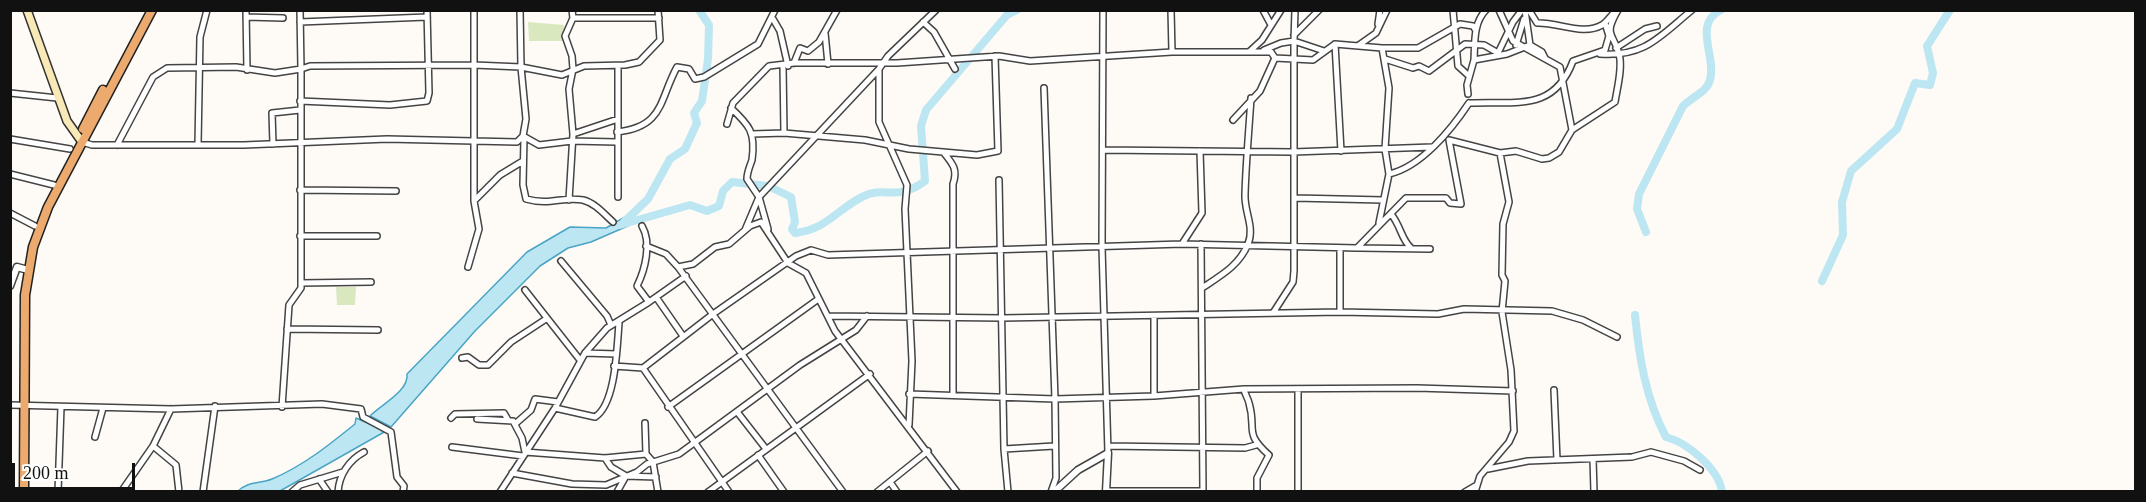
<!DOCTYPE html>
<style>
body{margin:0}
#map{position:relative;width:2146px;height:502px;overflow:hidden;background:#fefbf6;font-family:"Times New Roman",serif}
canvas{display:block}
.frame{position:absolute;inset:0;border:12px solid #111;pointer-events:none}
.scale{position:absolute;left:12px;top:463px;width:123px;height:27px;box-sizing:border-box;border:3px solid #111;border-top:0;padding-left:8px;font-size:18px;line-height:21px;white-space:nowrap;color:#111;-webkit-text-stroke:4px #fff;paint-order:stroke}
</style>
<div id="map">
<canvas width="2146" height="502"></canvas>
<div class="frame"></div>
<div class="scale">200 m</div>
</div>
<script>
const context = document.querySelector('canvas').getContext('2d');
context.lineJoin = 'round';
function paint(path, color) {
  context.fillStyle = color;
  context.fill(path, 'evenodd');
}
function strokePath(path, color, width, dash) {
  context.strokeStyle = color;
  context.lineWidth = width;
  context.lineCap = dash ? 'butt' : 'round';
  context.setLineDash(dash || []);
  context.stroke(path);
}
const green = new Path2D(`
 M528,22L564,25L565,41H529Z
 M336,287H356L355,305H337Z`);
const water = new Path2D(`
 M625,217L630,225L591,242L568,248L540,266L475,331L391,427L370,416C382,404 409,391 407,374L527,252L570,227L606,228Z
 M356,418L386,431L280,491L237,492C247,481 260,484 272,479C303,466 329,445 355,424Z`);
const river = new Path2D(`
 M624,222L648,199L670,159L685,149L697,123L694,113L702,101L708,59L709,25L699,10
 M620,225L690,205L707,211L719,206L723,191L732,182L768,186L791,197L795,222L792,229L795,233C828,229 838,208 864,196C885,186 897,202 925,181L921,126L926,110L1007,15L1017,10
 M1646,232L1637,209L1639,194L1683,106C1692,97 1707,92 1710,80C1717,57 1692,24 1721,10
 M1822,281L1843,235L1842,202L1851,171L1897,129L1915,83L1930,85L1933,73L1927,46L1950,10
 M1635,315C1639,357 1646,400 1666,437C1688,443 1719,469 1722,492`);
const minor = new Path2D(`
 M246,10L247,70
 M300,10L301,69L310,66L474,65V10
 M1103,10L1102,247L1108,453
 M1171,10L1172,52
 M1263,10L1270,23
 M1295,10L1294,41L1324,51
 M1453,10L1458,66L1469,76
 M1499,10L1513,41L1560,67L1572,130
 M1525,10L1530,45L1542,52L1545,58
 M1529,10L1537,23C1558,22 1583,36 1602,25C1608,21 1611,15 1616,11
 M246,17L283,18
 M573,18H659
 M773,19L780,31L788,66
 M300,22L427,17
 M923,22L934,32L955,69
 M1378,24L1380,10
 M825,33L828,64
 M1294,35L1319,10
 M1335,44L1341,151
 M1359,45L1376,33L1387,10
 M1516,45L1524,19
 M1382,48H1418L1460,24L1473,26L1475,29
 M1616,48L1645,29L1657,26
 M1264,50L1281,43L1294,41V271L1293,282L1273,313
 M1250,51L1262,40L1281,10
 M1600,54C1645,57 1659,37 1692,10
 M1385,59L1413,68L1419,66L1429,71L1465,44L1484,45L1498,53L1513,22L1522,10
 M1474,60C1475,43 1473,23 1486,10
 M794,63L800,48L808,51L819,42L837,10
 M618,66V197
 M783,66L784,133
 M879,69V122L907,185L905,209L912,361L909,425
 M1044,88L1055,399L1056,478L1051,492
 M10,93L57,98
 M1468,94L1467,85L1474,60L1507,54L1530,45
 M300,101L390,105L427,101L429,93L427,10
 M1471,103C1517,101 1554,112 1573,61L1605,50L1609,36L1605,23
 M731,108C749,125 756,132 752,160C750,166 747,172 747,179L759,197L768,229
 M1233,120L1260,91L1275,58
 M727,124L733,103L769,66L794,63H897L999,56L1030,61L1172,52H1271L1275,58L1313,60L1335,44L1382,48L1389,88L1385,149L1389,174L1379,223
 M617,132C664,127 659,100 677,67L689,69L695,79L704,77L758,44L775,10
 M573,134L618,119
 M752,134L784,133L865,140L909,149L977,155L998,151L995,56
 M523,136L539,145L572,141L616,142
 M524,138L523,185L526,199C551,206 562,196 583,200C595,203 604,214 613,222
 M10,139L70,149
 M82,142L92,145H244L387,139L517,142L523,136L526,119L521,67L520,10
 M198,144L200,37L207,10
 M273,144L272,113L300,110
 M117,145L153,77L167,68L236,67L275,73L301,69V288L289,305L282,407
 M1103,150L1293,152L1432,147
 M944,153C953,164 958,170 953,184V394
 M10,174L54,185
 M1389,174C1421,167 1451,130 1469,103
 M999,180L1004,449L1008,492
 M300,190L396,191
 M1295,198L1383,200
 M569,200L573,134L569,89L573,69L572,56L565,36L573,18L572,10
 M474,201V65L521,67L562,75L584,66L625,65L639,62L660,40L658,10
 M10,213L35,226
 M1391,214C1401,226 1401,239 1411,248
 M642,226C652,243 645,270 637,286L649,302
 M745,230L759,197L879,69L888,56L936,10
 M300,236H377
 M1182,244L1202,213L1200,151
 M1201,244L1203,492
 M646,246L666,254L678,267L693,264L715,247L729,244L750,226L761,222L788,263L806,273L835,331L957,492
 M1359,248L1430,249
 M1340,249V312
 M561,261L607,316L611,325
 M468,267L479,229L474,201L500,175L523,161
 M678,267L843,492
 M301,283L371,282
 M1202,288C1220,276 1239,266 1248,244C1255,227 1244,212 1245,194C1246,162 1249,129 1251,98
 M525,290L580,360
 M656,297L683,336
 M828,316L1002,318L1340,312L1438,314L1464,309L1552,311L1583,320L1617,337
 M287,329L378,330
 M585,353L616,354
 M462,358L468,357L479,365H488L511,342L546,319
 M614,366L643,368L713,314L796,256L811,250L828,255L1182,244L1357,248L1406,198H1446L1450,203L1461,204L1449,140L1500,153L1516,151L1542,159L1549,158L1559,152L1572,130L1615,102C1617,89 1623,67 1619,54C1613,32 1603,36 1618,10
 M643,368L729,492
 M1244,389L1417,388L1513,391
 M1554,390L1557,460
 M909,394L1055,399L1154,396L1244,389C1245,395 1248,398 1249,403C1257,430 1243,432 1269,455L1257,478V492
 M1154,396V316
 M10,405L171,409L322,404L361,409L363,417L391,432L397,477L404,486L403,492
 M668,407L817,300
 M555,408L595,417C616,404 617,346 619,323
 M738,413L766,449
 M451,418L455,414L504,413L508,420
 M477,419L513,421L522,438L525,452L605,458L646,454L653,462L658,492
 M645,423L646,454
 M515,424L531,410L535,399L558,402
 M95,437L103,408
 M153,446L176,465L179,492
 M1108,446L1245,448L1256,445
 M452,447L523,456
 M1004,449L1054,446
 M758,455L784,492
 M605,458L611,467L626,476
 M1593,459L1594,492
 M1488,469L1528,461L1632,457L1651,452L1684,461L1700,470
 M512,473L572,484L606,485L637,472L647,464L679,454L800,365L856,330L867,316
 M319,479L328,492
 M890,482L897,492
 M1106,491H1203
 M58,492L61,407
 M121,492L153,446L171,409
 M203,492L215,406
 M292,492L300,485L343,472
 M338,492C339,475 349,460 364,452
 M500,492L555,408L585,353L607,328L649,302L686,276
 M617,492L626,476L656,477
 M708,492L870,374
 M877,492L928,451
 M1298,492V390
 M1465,492L1477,485
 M1475,492L1480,476L1509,442L1514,431L1511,370L1502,312L1505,281L1502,275L1503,224L1509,202L1500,153`);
const tertiary = new Path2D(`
 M10,286L17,267L28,270
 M1054,492L1078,470L1108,453L1106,492`);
const secondary = new Path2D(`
 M27,10L67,121L82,142`);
const trunk = new Path2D(`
 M83,129L103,90
 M24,492L25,295L33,247L48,207L152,10`);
paint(green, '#dae8c0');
paint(water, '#bde6f3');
strokePath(water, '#49a4c5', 1.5);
strokePath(river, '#bde6f3', 8);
strokePath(minor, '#444', 8);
strokePath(tertiary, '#444', 9);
strokePath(secondary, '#333', 10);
strokePath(trunk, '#222', 11);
strokePath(minor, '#fff', 5);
strokePath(tertiary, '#fff', 6);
strokePath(secondary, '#f9e9b6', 7);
strokePath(trunk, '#ecaa6e', 8);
</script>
